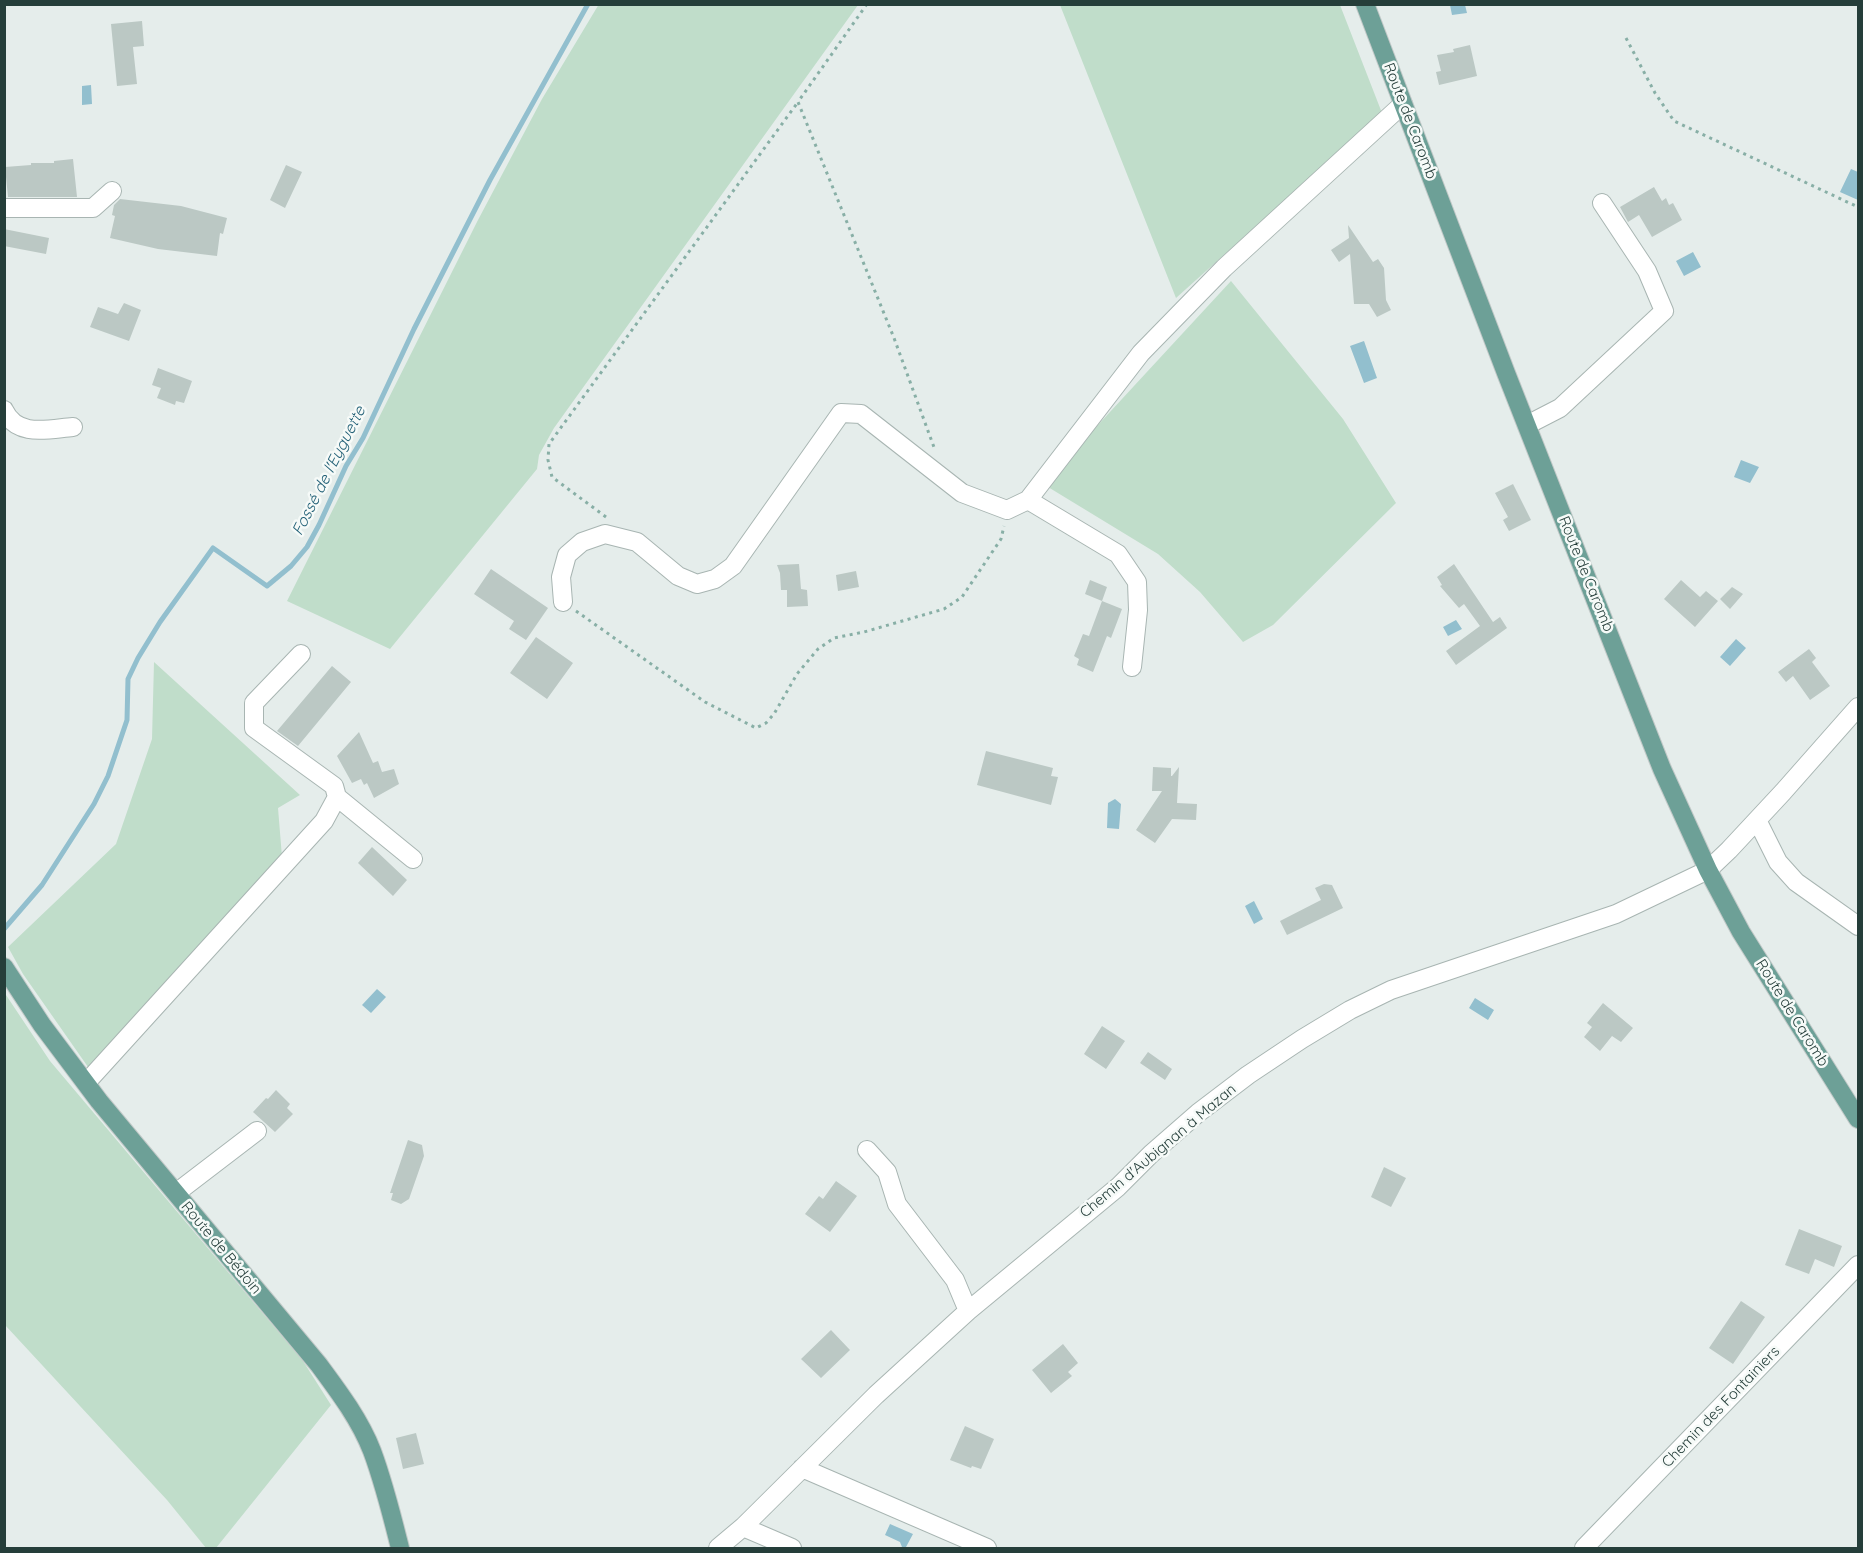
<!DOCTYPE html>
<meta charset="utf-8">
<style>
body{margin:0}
#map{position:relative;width:1863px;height:1553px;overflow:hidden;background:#e5edeb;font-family:Quicksand,sans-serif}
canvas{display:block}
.frame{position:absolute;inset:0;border:6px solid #253e3a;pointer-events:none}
</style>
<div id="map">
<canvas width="1863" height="1553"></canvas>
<div class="frame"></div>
</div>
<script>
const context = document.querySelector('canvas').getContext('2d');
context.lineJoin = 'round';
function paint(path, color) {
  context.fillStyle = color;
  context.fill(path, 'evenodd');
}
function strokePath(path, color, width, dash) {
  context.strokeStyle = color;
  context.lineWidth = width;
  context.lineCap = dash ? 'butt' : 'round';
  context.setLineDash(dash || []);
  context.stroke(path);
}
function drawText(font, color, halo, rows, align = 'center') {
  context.font = font + ' Quicksand,sans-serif';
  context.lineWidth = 5;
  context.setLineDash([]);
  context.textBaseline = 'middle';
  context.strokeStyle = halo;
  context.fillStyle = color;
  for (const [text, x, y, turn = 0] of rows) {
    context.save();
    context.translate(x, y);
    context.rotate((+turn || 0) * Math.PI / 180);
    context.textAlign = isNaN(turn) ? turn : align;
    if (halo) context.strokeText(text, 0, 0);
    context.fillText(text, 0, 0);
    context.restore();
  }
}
const green = new Path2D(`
 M599,4L858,5L554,428L539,455L537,469L390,649L287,601L478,220L542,99Z
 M1060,5H1340L1382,113L1176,298Z
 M1231,281L1343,419L1396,503L1273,625L1243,642L1200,592L1158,554L1048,487L1085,439Z
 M154,662L300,795L278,808L282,857L101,1055L88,1067L23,974L8,947L116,844L152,739Z
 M4,992L50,1061L303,1361L331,1405L216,1548H206L167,1500L5,1325Z`);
const water = new Path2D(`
 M1450,5H1465L1467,13L1452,15Z
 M91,85L92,104L82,105V86Z
 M1851,169L1858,172V200L1840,192Z
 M1693,252L1701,267L1684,276L1676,261Z
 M1364,341L1377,378L1364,383L1350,346Z
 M1741,460L1759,467L1750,483L1734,477Z
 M1456,620L1462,629L1448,636L1443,627Z
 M1736,639L1746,648L1730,666L1720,657Z
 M1115,799L1121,804L1119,829L1107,828L1108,803Z
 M1254,901L1263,919L1254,924L1245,906Z
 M377,989L386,997L371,1013L362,1005Z
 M1475,998L1494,1010L1488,1020L1469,1008Z
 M890,1524L913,1534L906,1547H902L900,1542L885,1535Z`);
const stream = new Path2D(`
 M4,929L42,885L94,804L108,776L127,720L128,679L138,658L160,622L213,548L267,586L291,566L307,547L319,525L346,466L363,438L414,329L490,180L588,4`);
const building = new Path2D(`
 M142,21L144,46L133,47L137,84L117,86L111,24Z
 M1470,45L1477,76L1439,85L1436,72L1441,71L1437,55L1454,52L1453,49Z
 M73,159L77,197H8L5,167L31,165V163H54V161Z
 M286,165L302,172L285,208L270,200Z
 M1654,187L1662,201L1666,198L1669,205L1673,203L1682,220L1652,237L1639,215L1628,222L1620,207Z
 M120,199L181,206L227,218L223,234L220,233L217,256L158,249L110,238L115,216L112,215L114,205Z
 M1348,225L1373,262L1378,259L1384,268L1386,300L1391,310L1377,317L1369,304H1354L1350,254L1339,262L1331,250L1349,238Z
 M4,229L49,238L46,254L4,246Z
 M124,303L141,310L129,341L90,327L98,307L118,314Z
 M158,368L192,381L184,403L176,401L175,405L157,398L161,388L152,385Z
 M1513,484L1531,520L1509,531L1503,520L1508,517L1495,493Z
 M799,564L801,589L807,590L808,606L787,607V590H781L780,573L777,565Z
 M1454,564L1493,622L1500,617L1507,628L1456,665L1446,651L1480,626L1464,604L1459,608L1440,586L1442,585L1437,577Z
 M491,569L548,608L526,640L509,629L514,621L474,594Z
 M856,571L859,587L838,591L836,575Z
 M1090,580L1107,587L1102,601L1122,609L1111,638L1107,636L1093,672L1077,665L1079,659L1074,656L1083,634L1089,636L1102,601L1085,594Z
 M1681,580L1700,597L1706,591L1718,601L1695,627L1664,599Z
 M1732,587L1743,594L1730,609L1720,599Z
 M536,637L573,663L547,699L510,673Z
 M1809,649L1816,658L1812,662L1830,686L1810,700L1793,676L1786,682L1778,672Z
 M332,666L351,682L298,746L277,731Z
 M359,732L373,763L378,761L382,772L394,769L399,784L374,798L367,783L364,785L361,779L352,783L337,756Z
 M986,751L1053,768L1051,776L1058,777L1051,805L977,785Z
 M1153,767L1171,768V776H1172L1179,767L1177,803L1197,804L1196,820L1172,819L1155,843L1136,830L1162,791H1152Z
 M372,847L407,880L393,896L358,863Z
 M1324,884L1332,885L1343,908L1287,935L1280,921L1321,900L1315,888Z
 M1603,1003L1633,1028L1621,1042L1612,1036L1600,1051L1584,1037L1592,1027L1587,1023Z
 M1102,1026L1125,1041L1106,1069L1084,1054Z
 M1148,1052L1172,1069L1165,1080L1140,1063Z
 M276,1090L290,1104L287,1108L293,1114L275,1132L253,1112L266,1098L268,1099Z
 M408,1140L422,1145L424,1156L409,1199L401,1204L391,1200L393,1193H390Z
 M1384,1167L1406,1178L1391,1207L1371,1197Z
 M836,1181L857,1196L830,1232L805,1214L819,1196L823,1199Z
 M1799,1229L1842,1246L1834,1267L1815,1259L1809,1274L1785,1265Z
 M1741,1301L1765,1317L1733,1364L1709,1348Z
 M831,1330L850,1350L821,1378L801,1359Z
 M1063,1344L1078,1363L1068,1372L1072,1376L1051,1393L1032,1370Z
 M965,1426L994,1439L981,1469L972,1466L971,1468L950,1460Z
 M416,1433L424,1464L403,1469L396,1438Z`);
const path = new Path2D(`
 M867,4L798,102L894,338L935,450
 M1626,38L1655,93L1674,121L1858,207
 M606,517L552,477L548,460L549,444L798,102
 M576,611L705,702L756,728L766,723L774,714L797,674L818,649L834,638L864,632L944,609L962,597L1001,539L1004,526`);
const minor = new Path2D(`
 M4,208H93L112,191
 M4,410C17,438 48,429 73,427
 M1527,425L1560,408L1664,311L1647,271L1602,203
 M1028,500L1118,554L1137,582L1138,610L1132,667
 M563,602L561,577L567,555L582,542L605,534L637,542L678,576L697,584L715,579L733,566L841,413L861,414L962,493L1007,510L1028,500L1141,353L1224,268L1403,104
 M337,797L413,859
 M1757,820L1778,862L1796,882L1858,926
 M86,1083L324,821L337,797L334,786L254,728V703L301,654
 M867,1150L887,1172L897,1204L955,1280L968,1311
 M176,1193L257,1131
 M802,1468L987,1548
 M743,1527L792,1548
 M718,1548L743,1527L876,1395L968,1311L1118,1187L1151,1154L1198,1113L1248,1075L1302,1039L1350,1010L1391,990L1616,914L1708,870L1729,850L1783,792L1858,707
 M1584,1548L1858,1265`);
const major = new Path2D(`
 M1365,4L1506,373L1662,769L1708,870L1741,932L1858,1119
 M4,967L42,1025L99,1101L319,1365C339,1392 360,1420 372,1451C384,1483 392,1516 400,1548`);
const streetNames = [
 ["Route de Caromb",1410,121,69],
 ["Route de Caromb",1586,574,68],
 ["Route de Caromb",1792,1013,58],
 ["Chemin d'Aubignan à Mazan",1158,1151,-40],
 ["Route de Bédoin",221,1248,50],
 ["Chemin des Fontainiers",1721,1407,-46]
];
const waterNames = [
 ["Fossé de l'Eyguette",329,471,-63]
];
paint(green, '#c0ddca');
paint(water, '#92bfce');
strokePath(stream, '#92bfce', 5);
paint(building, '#bbc8c4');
strokePath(minor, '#a8b5b2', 20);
strokePath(major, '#c2c9c8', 20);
strokePath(path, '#88afa6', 3, [3, 4.5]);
strokePath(minor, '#fff', 18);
strokePath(major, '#6da097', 18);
drawText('15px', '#253e3a', '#f6faf8', streetNames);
drawText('italic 16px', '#236177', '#f6faf8', waterNames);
</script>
